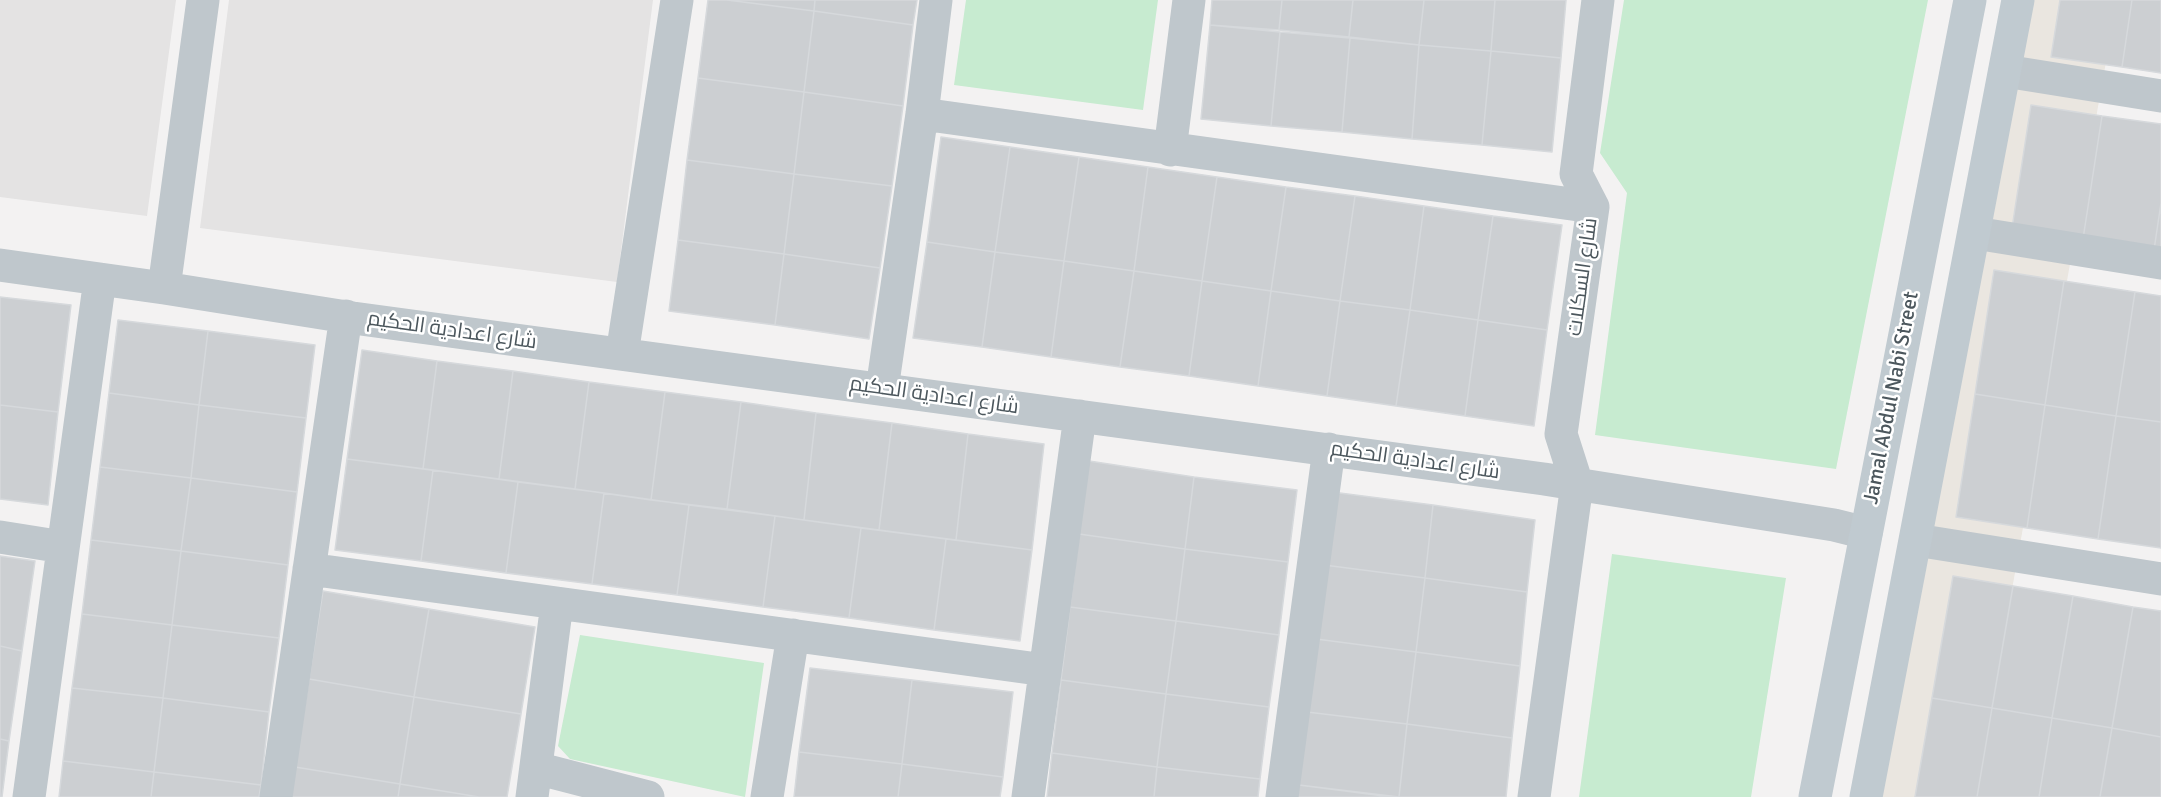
<!DOCTYPE html>
<meta charset="utf-8">
<style>
body{margin:0}
canvas{display:block;background:#f3f2f2}
</style>
<canvas width="2161" height="797"></canvas>
<script>
const context = document.querySelector('canvas').getContext('2d');
context.lineJoin = 'round';
function paint(path, color) {
  context.fillStyle = color;
  context.fill(path, 'evenodd');
}
function strokePath(path, color, width, dash) {
  context.strokeStyle = color;
  context.lineWidth = width;
  context.lineCap = dash ? 'butt' : 'round';
  context.setLineDash(dash || []);
  context.stroke(path);
}
function drawText(font, color, halo, rows, align = 'center') {
  context.font = font + ' Signika,Cairo,sans-serif';
  context.lineWidth = 5;
  context.setLineDash([]);
  context.textBaseline = 'middle';
  context.strokeStyle = halo;
  context.fillStyle = color;
  for (const [text, x, y, turn = 0] of rows) {
    context.save();
    context.translate(x, y);
    context.rotate((+turn || 0) * Math.PI / 180);
    context.textAlign = isNaN(turn) ? turn : align;
    if (halo) context.strokeText(text, 0, 0);
    context.fillText(text, 0, 0);
    context.restore();
  }
}
const commercial = new Path2D(`
 M2031,0H2117L1975,797H1877Z`);
const education = new Path2D(`
 M0,0H176L147,216L0,197Z
 M229,0H653L617,282L200,228Z`);
const green = new Path2D(`
 M966,0H1158L1143,110L954,85Z
 M1624,0H1928L1836,469L1595,435L1627,193L1600,153Z
 M1612,554L1786,578L1751,797H1579Z
 M580,635L764,663L745,797L570,759L558,746Z`);
const building = new Path2D(`
 M708,0H727L814,11L804,92L698,78Z
 M727,0H815L814,11Z
 M815,0H917L913,25L814,11Z
 M1212,0H1282L1279,30L1210,25Z
 M1282,0H1353L1349,37L1279,30Z
 M1353,0H1424L1419,45L1349,37Z
 M1424,0H1495L1491,51L1419,45Z
 M1495,0H1566L1561,58L1491,51Z
 M2060,0H2132L2122,67L2051,57Z
 M2132,0H2161V73L2122,67Z
 M814,11L913,25L903,106L804,92Z
 M1210,25L1280,32L1271,126L1201,119Z
 M1280,32L1350,38L1342,132L1271,126Z
 M1350,38L1419,45L1412,139L1342,132Z
 M1419,45L1491,51L1482,145L1412,139Z
 M1491,51L1561,58L1552,152L1482,145Z
 M698,78L804,92L794,174L687,160Z
 M804,92L903,106L892,186L794,174Z
 M2031,105L2102,116L2083,239L2012,228Z
 M2102,116L2161,124V203L2154,250L2083,239Z
 M941,137L1010,147L995,252L927,242Z
 M1010,147L1079,157L1064,261L995,252Z
 M1079,157L1148,167L1134,271L1064,261Z
 M687,160L794,174L784,254L678,240Z
 M1148,167L1217,177L1202,281L1134,271Z
 M794,174L892,186L880,268L784,254Z
 M1217,177L1286,187L1271,291L1202,281Z
 M1286,187L1355,196L1340,301L1271,291Z
 M1355,196L1424,206L1410,310L1340,301Z
 M2161,203V251L2154,250Z
 M1424,206L1493,216L1478,320L1410,310Z
 M1493,216L1562,225L1547,330L1478,320Z
 M678,240L784,254L775,325L669,311Z
 M927,242L995,252L982,347L913,338Z
 M995,252L1064,261L1051,357L982,347Z
 M784,254L880,268L869,339L775,325Z
 M1064,261L1134,271L1120,367L1051,357Z
 M1994,270L2064,281L2045,405L1975,394Z
 M1134,271L1202,281L1189,376L1120,367Z
 M1202,281L1271,291L1258,386L1189,376Z
 M2064,281L2135,292L2116,416L2045,405Z
 M1271,291L1340,301L1327,396L1258,386Z
 M2135,292L2161,296V422L2116,416Z
 M0,297L71,305L58,412L0,405Z
 M1340,301L1410,310L1396,406L1327,396Z
 M1410,310L1478,320L1465,416L1396,406Z
 M118,320L208,331L199,405L109,393Z
 M1478,320L1547,330L1534,426L1465,416Z
 M208,331L315,345L306,418L199,405Z
 M362,350L437,361L423,469L347,459Z
 M437,361L513,371L499,479L423,469Z
 M513,371L589,382L575,489L499,479Z
 M589,382L665,392L651,500L575,489Z
 M665,392L741,402L727,509L651,500Z
 M109,393L199,405L191,478L100,467Z
 M1975,394L2045,405L2027,528L1956,517Z
 M741,402L816,413L804,520L727,509Z
 M0,405L58,412L48,505L0,499Z
 M199,405L306,418L297,492L191,478Z
 M2045,405L2116,416L2098,539L2027,528Z
 M816,413L892,423L879,530L804,520Z
 M2116,416L2161,422V548L2098,539Z
 M892,423L968,434L956,540L879,530Z
 M968,434L1044,444L1032,550L956,540Z
 M347,459L433,470L421,561L335,550Z
 M1089,461L1194,477L1185,549L1079,534Z
 M100,467L191,478L181,551L91,540Z
 M433,470L518,482L506,573L421,561Z
 M1194,477L1297,490L1288,562L1185,549Z
 M191,478L297,492L288,565L181,551Z
 M518,482L604,493L592,584L506,573Z
 M1332,492L1433,505L1425,578L1324,565Z
 M604,493L689,505L677,595L592,584Z
 M689,505L775,516L763,607L677,595Z
 M1433,505L1535,520L1527,592L1425,578Z
 M775,516L861,528L849,618L763,607Z
 M861,528L946,539L934,630L849,618Z
 M1079,534L1185,549L1176,621L1070,607Z
 M946,539L1032,550L1020,641L934,630Z
 M91,540L181,551L172,625L82,614Z
 M1185,549L1288,562L1279,635L1176,621Z
 M181,551L288,565L279,638L172,625Z
 M0,556L35,561L22,651L0,646Z
 M1324,565L1425,578L1416,652L1316,639Z
 M1953,576L2013,586L1992,708L1932,698Z
 M1425,578L1527,592L1520,666L1416,652Z
 M2013,586L2073,596L2052,718L1992,708Z
 M323,591L429,609L414,697L309,679Z
 M2073,596L2133,607L2112,728L2052,718Z
 M1070,607L1176,621L1166,694L1061,680Z
 M2133,607L2161,611V737L2112,728Z
 M429,609L535,627L521,714L414,697Z
 M82,614L172,625L163,698L72,688Z
 M1176,621L1279,635L1269,707L1166,694Z
 M172,625L279,638L269,712L163,698Z
 M1316,639L1416,652L1407,724L1307,712Z
 M0,646L22,651L9,741L0,739Z
 M1416,652L1520,666L1512,738L1407,724Z
 M810,668L912,680L902,764L799,752Z
 M309,679L414,697L400,784L295,767Z
 M912,680L1013,692L1003,777L902,764Z
 M1061,680L1166,694L1157,767L1052,753Z
 M72,688L163,698L154,772L63,761Z
 M1166,694L1269,707L1260,779L1157,767Z
 M414,697L521,714L507,797H479L400,784Z
 M163,698L269,712L261,785L154,772Z
 M1932,698L1992,708L1977,797H1915Z
 M1992,708L2052,718L2039,797H1977Z
 M1307,712L1407,724L1399,797L1299,785Z
 M2052,718L2112,728L2100,797H2039Z
 M1407,724L1512,738L1506,797H1399Z
 M2112,728L2161,737V797H2100Z
 M0,739L9,741L2,797H0Z
 M799,752L902,764L898,797H794Z
 M1052,753L1157,767L1154,797H1047Z
 M63,761L154,772L151,797H59Z
 M902,764L1003,777L1000,797H898Z
 M295,767L400,784L398,797H290Z
 M1157,767L1260,779L1258,797H1154Z
 M154,772L261,785L259,797H151Z
 M400,784L479,797H398Z
 M1299,785L1391,797H1297Z`);
const street = new Path2D(`
 M2005,71L2161,96
 M922,114L1593,207
 M1170,150L1189,0
 M1975,233L2161,263
 M0,265L164,288L353,318L1544,479L1834,525L1866,533
 M164,288L203,0
 M622,354L677,0
 M882,389L922,114L936,0
 M0,537L63,547
 M1916,540L2161,579
 M309,569L1045,670
 M536,768L648,797
 M29,797L100,279
 M276,797L346,316
 M532,797L557,603
 M767,797L793,635
 M1028,797L1080,416
 M1282,797L1329,449
 M1534,797L1577,484L1561,434L1593,207L1576,174L1598,0`);
const secondary = new Path2D(`
 M1815,797L1970,0
 M1866,797L2018,0`);
const streetNames = [
 ["شارع السكلات",1583,277,-82],
 ["شارع اعدادية الحكيم",452,331,8],
 ["شارع اعدادية الحكيم",934,396,8],
 ["Jamal Abdul Nabi Street",1892,398,-79],
 ["شارع اعدادية الحكيم",1415,461,8]
];
paint(commercial, '#eae6e0');
paint(education, '#e4e3e3');
paint(green, '#c7ebd0');
paint(building, '#cccfd2');
strokePath(building, '#d6d9dc', 1.5);
strokePath(street, '#bfc7cc', 33);
strokePath(secondary, '#c0cad0', 33);
drawText('21px', '#4c575d', '#fff', streetNames);
</script>
